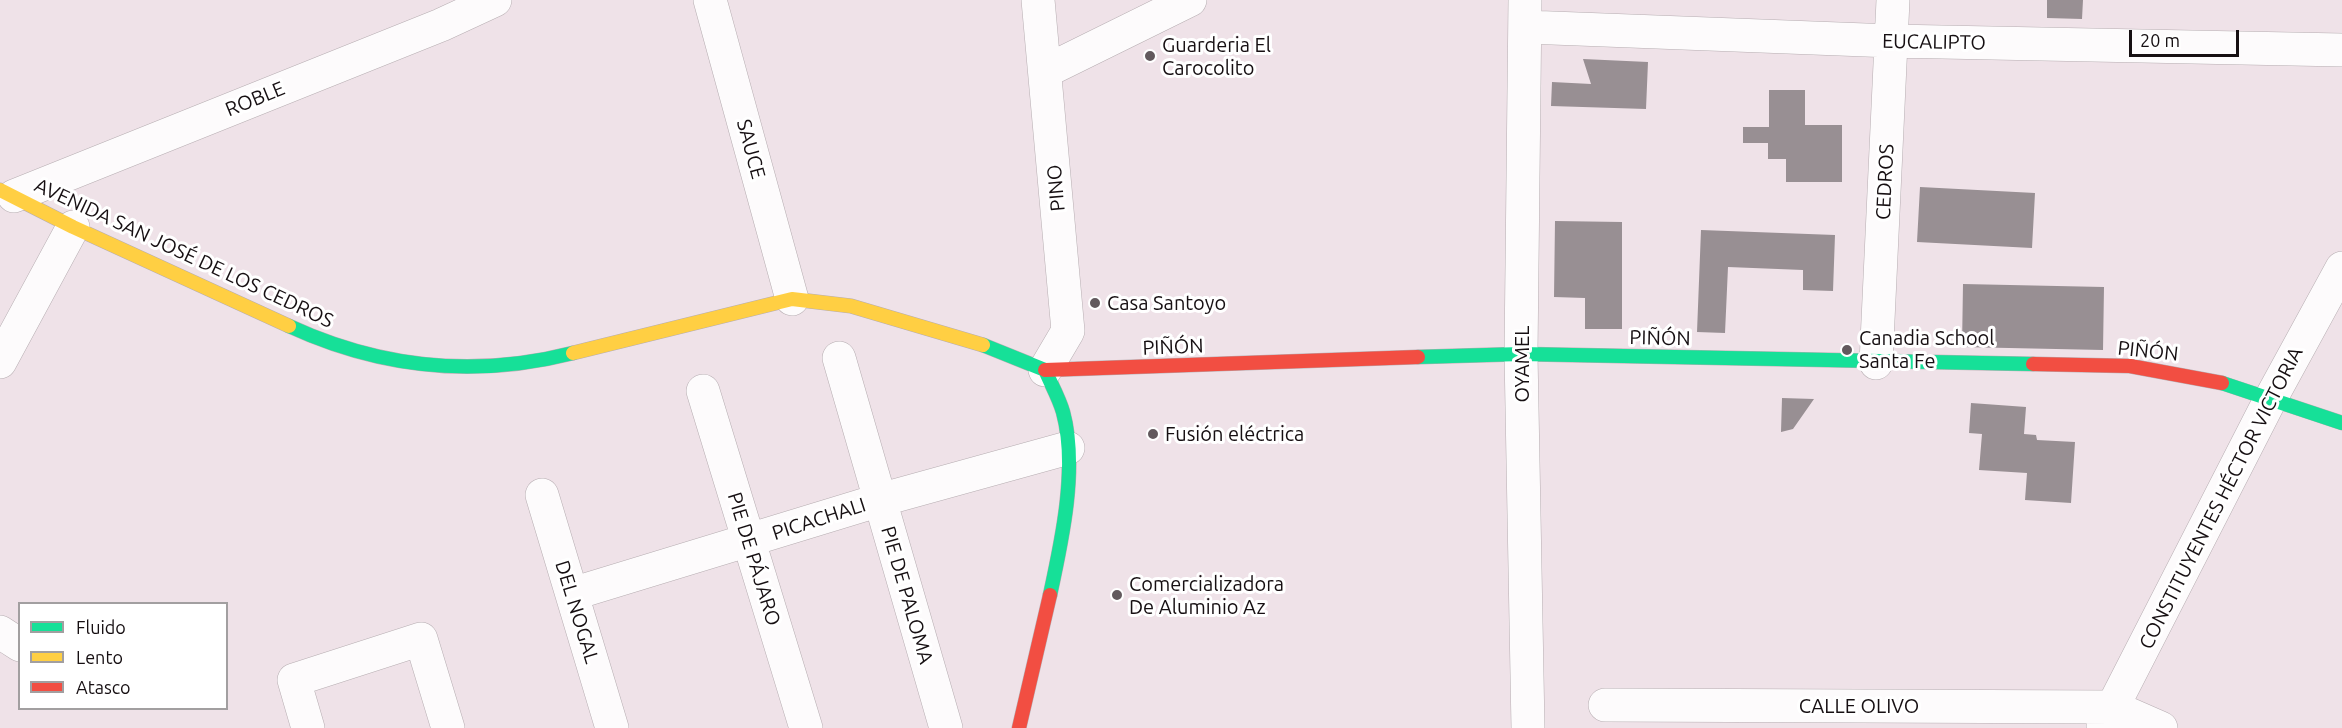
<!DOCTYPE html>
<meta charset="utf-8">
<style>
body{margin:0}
#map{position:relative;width:2342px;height:728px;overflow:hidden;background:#efe2e8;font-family:Ubuntu,sans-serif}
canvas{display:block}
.legend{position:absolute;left:18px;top:602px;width:210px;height:108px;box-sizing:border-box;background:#fff;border:2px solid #a29fa0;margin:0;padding:8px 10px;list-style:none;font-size:18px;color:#160f12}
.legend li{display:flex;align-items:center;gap:12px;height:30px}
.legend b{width:30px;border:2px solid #a29fa0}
.scale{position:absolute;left:2129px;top:30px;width:110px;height:27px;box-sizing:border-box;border:3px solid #160f12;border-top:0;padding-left:8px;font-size:18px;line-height:21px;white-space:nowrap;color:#160f12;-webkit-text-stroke:4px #fff;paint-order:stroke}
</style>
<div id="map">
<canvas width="2342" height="728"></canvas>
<ul class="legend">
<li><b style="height:8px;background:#16e098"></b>Fluido</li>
<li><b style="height:8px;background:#ffcf43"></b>Lento</li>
<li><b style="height:8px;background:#f24e42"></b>Atasco</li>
</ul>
<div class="scale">20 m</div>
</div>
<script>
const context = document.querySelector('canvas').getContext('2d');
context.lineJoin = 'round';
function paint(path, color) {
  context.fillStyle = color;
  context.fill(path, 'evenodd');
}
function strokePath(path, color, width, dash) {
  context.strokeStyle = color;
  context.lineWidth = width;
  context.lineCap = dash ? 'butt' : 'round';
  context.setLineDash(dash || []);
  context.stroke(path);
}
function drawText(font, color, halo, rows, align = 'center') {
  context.font = font + ' Ubuntu,sans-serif';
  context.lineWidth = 6;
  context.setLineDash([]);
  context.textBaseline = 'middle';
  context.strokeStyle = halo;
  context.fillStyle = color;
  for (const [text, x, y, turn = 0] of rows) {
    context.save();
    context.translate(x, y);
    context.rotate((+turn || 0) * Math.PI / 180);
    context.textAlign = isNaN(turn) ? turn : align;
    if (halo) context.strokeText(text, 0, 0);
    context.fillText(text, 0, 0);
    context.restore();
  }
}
const building = new Path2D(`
 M2047,0H2083L2082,19L2047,18Z
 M1583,59L1648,62L1646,109L1551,106L1552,82L1591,84Z
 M1769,90H1805V125H1842V182H1786V159H1768V143H1743V127H1769Z
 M1920,187L2035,193L2032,248L1917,242Z
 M1555,221L1622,222V329H1585V298L1554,297Z
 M1701,230L1835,235L1833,291L1803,290V270L1728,267L1725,333L1697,332Z
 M1963,284L2104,287L2103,350L1962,347Z
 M1782,398L1814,399L1793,429L1781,432Z
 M1971,403L2026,407L2024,434L2036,435L2037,440L2075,442L2071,503L2025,500L2027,473L1979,470L1982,434L1969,433Z`);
const street = new Path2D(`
 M710,0L792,299
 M1038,0L1068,331L1045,370
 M1525,0L1521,354L1528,728
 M1526,27L1892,41L2342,50
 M1046,71L1190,0
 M14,196L441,25L495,0
 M839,358L946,728
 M0,362L73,227
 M1876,363L1893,0
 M703,391L806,728
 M542,495L612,728
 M572,594L880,500L1068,448
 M0,632L20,645
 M1605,705L2113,707L2161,728
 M2103,726L2271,398L2342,268
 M308,728L294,680L421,639L448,728`);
const fast = new Path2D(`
 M289,326C380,368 475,378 573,353
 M983,345L1045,370C1051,384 1059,398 1063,412C1078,467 1062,540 1050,595
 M1418,357L1521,354L2033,364
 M2222,383L2342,423`);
const slow = new Path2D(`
 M0,190L73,227L289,326
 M573,353L792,299L851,306L983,345`);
const jam = new Path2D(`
 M2033,364L2130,366L2222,383
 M1045,370L1418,357
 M1019,728L1050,595`);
const markers = [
 [1150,56,6,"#62595d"],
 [1095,303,6,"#62595d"],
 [1847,350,6,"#62595d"],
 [1153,434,6,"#62595d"],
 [1117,595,6,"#62595d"]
];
const streetNames = [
 ["EUCALIPTO",1934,42,1],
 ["ROBLE",255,99,-22],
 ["SAUCE",751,149,75],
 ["CEDROS",1885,182,-87],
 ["PINO",1056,188,-95],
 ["AVENIDA SAN JOSÉ DE LOS CEDROS",184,253,25],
 ["PIÑÓN",1660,338,1],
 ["PIÑÓN",1173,347,-2],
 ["PIÑÓN",2148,351,6],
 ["OYAMEL",1522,364,-90],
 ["CONSTITUYENTES HÉCTOR VICTORIA",2221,498,-63],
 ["PICACHALI",819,519,-18],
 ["PIE DE PÁJARO",754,559,73],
 ["PIE DE PALOMA",907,595,74],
 ["DEL NOGAL",577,612,73],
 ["CALLE OLIVO",1859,706]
];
const poiNames = [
 ["Guarderia El",1162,45],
 ["Carocolito",1162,68],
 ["Casa Santoyo",1107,303],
 ["Canadia School",1859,338],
 ["Santa Fe",1859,361],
 ["Fusión eléctrica",1165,434],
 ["Comercializadora",1129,584],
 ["De Aluminio Az",1129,607]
];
paint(building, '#988f93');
strokePath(street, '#b6adb1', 34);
strokePath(fast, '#b6adb1', 15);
strokePath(slow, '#b6adb1', 15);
strokePath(jam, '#b6adb1', 15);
strokePath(street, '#fdfbfc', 33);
strokePath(fast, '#16e098', 14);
strokePath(slow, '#ffcf43', 14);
strokePath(jam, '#f24e42', 14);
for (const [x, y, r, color] of markers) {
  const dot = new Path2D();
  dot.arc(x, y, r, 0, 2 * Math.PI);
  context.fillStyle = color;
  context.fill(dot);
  strokePath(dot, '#fff', 2);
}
drawText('20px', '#160f12', '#fff', streetNames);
drawText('20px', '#160f12', '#fff', poiNames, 'left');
</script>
